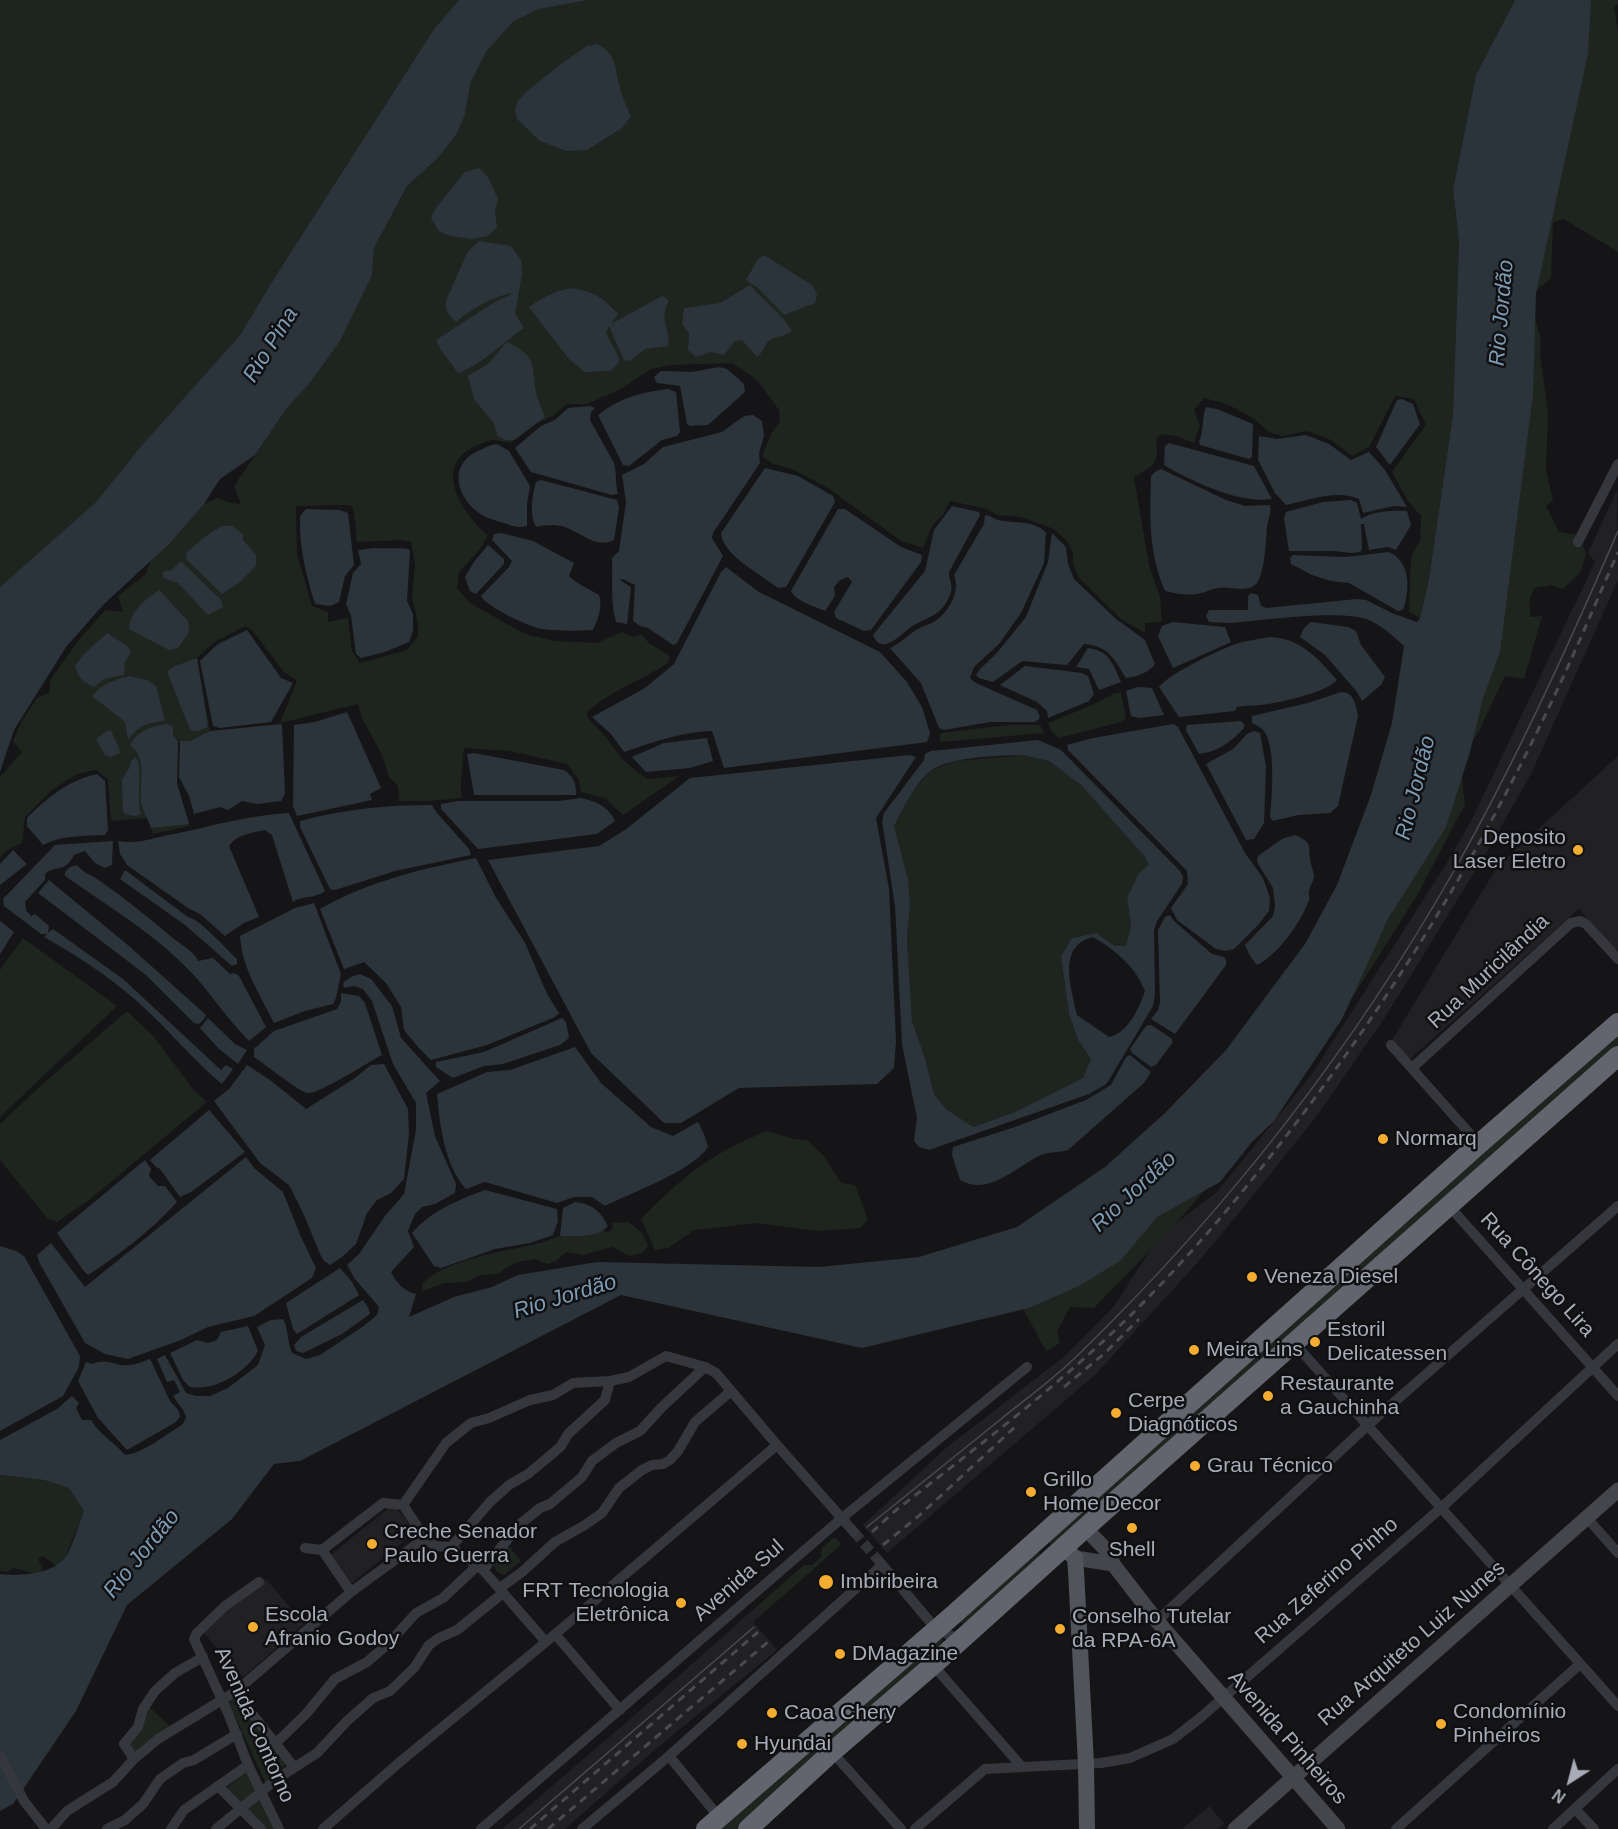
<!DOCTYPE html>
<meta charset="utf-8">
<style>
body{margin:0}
#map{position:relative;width:1618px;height:1829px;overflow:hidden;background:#151517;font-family:Arial,sans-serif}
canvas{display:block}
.north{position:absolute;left:1540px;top:1751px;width:60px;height:60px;-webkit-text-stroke:4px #101012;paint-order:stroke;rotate:216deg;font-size:16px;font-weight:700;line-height:24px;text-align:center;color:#a7acb7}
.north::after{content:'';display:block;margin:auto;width:21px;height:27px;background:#a7acb7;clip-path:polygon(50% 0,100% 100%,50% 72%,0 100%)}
</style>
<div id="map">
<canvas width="1618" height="1829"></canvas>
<div class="north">N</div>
</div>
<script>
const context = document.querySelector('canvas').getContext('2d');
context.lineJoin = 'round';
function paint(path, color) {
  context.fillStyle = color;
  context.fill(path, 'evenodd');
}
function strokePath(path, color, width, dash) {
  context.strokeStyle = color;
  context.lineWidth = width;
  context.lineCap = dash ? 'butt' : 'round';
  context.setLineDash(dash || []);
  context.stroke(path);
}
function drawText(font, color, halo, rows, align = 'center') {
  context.font = font + ' Arial,sans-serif';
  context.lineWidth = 5;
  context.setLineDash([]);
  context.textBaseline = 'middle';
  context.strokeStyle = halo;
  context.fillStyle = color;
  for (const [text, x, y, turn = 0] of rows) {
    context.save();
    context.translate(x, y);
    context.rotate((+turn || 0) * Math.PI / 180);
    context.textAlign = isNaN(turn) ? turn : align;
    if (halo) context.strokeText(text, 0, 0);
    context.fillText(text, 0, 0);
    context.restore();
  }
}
const built = new Path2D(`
 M1617,490L1618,580L1532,772L1489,848L1386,1016L1319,1113L1244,1207L1198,1262L1096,1374L887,1553L863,1525L946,1448L1066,1355L1115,1305L1159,1236L1217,1192L1312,1074L1448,861L1471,821L1595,562L1588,553Z
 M1618,756V953L1579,909L1409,1060L1392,1040L1497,867Z
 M390,1507L396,1508L414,1529L413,1534L352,1583L348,1581L331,1557L333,1553Z
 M266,1579L304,1624L243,1677L201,1630L243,1594Z
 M755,1608L768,1609L753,1622L777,1650L657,1748L565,1829H502L636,1714Z
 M1209,1806L1224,1823L1218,1829H1182Z`);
const green = new Path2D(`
 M0,0H459L434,29L275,277L240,335L142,445L96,502L0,587Z
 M589,0H1515L1476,75L1453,189L1459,242L1453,414L1429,579L1420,618L1409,612L1411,557L1420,541L1421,516L1408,501L1392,472L1426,425L1414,399L1395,396L1369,447L1352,456L1331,440L1307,431L1282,436L1269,432L1253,418L1227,404L1204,398L1194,410L1200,425L1194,443L1176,436L1161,434L1156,439C1159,463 1156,465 1134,477L1149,565L1160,597L1162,622L1145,623V633L1121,619L1078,577L1073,563V553L1066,540L1054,529L1021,517L998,515L983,508L950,501L943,515L933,524L923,548L901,541L828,488L792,469L773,464L762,456L771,434L780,421L779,410L761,385L749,374L731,363L672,365L651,369L621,389L587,404H567L553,416L539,422L511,443C505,442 498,440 493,440C488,440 481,444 476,446C431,465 462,514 488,535L480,549L459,572L457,588L470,603L525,634L555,641L597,643L622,632L633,637L641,634L649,643L670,656L668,663C642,680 610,691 587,712V717L605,736L621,758L637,772L648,779L679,776L623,815L605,798L581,792L579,780L567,764L510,751L464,748C463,765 459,782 462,798L428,801H399L398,786L389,777L383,757L362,718L358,704L280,723L297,681L283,671L253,631L245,626L213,643L197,658L210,731L190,741L178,742L177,784L190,826L153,834L147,818L111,821L108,780L96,770L77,774L52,790L25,817L22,843L7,850L0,858V777L22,752L13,741L22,721L37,698L50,692V680L78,641L105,610L123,612L118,596L146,574L153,555L199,505L218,498L231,503L241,504L234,486L287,408L309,384L372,275L374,248L407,186L437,159L465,114L471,82L486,52L513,22L539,9ZM346,505L352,506C356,518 355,529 357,542L403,540L411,542L415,564L412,595L418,624V636L407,650L360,663L352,651L348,618L328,622V612L312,606L297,554L296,506Z
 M1580,0H1618V4L1614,7L1618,31V252L1564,219L1553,222L1551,278L1529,297L1541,339L1540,354L1548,414L1546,470L1553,500L1546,506L1559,532L1579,535L1586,554L1580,573L1563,589L1551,585L1534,588L1529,602L1531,617L1542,616L1524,679L1505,676L1478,733L1460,759L1465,804L1419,892L1347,1006L1228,1164L1170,1230L1094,1308L1070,1307L1057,1331L1060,1343L1046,1351L1017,1298L1078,1267L1122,1236L1143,1229L1157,1217L1237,1140L1325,1019L1391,915L1408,877L1435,798L1465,698L1482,667L1496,605L1497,582L1520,366L1521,310L1529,244L1577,25Z
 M1115,693H1121L1126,719L1121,722L1059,738L1051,731L1048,723L1092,705Z
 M1009,725H1040L1044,733L941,742L939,738L941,733Z
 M1023,755L1049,761L1081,785L1145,857L1150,865L1127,898L1131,926L1126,947L1115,946L1095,933L1072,938L1061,956L1069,1014L1078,1040L1091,1059L1083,1078L1015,1112L972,1127L946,1109L934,1094L925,1058L912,1021L907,939L910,905L894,826L910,795L929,772L955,761Z
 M23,938L117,1006L0,1117V970Z
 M127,1011L154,1037L193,1089L207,1102L89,1200L57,1222L48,1219L0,1160V1124L46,1081Z
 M1618,1033V1049L1054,1549L1049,1542L1057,1533Z
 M767,1131L794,1139L807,1140L823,1155L841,1183L855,1185L868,1219L860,1228L817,1231L757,1223L694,1230L668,1248L655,1250L641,1219C682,1177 711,1153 767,1131Z
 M628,1222L642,1233L648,1246L642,1253L630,1256L612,1247L583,1255L566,1252L556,1261L547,1264L536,1259L517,1262L497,1274L479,1275L467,1282L444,1283L423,1291L422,1284C446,1259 502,1252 536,1244C545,1242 554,1237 563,1236C577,1234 590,1234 604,1230L607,1233L612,1229L613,1223Z
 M0,1475L44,1480L69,1488L84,1511L62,1566L59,1568L43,1556L38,1559L43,1568L40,1575L14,1568L8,1572L0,1571Z
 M834,1537L842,1544L768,1609L755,1608L804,1565H812L821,1557L822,1548Z
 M508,1545L521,1561L504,1575C498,1574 494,1569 493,1563Z
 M1029,1552L1041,1553L965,1627L956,1617Z
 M937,1633L947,1645L740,1829H714Z
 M234,1699L288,1763L265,1782L229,1703Z
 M148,1706L172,1728L134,1756L128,1741Z
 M245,1772H246L273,1829H261L227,1788Z`);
const water = new Path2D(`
 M459,0H589L539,9L513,22L486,52L471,82L465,114L457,133L437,159L407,186L374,248L372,275L340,341L309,384L287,408L255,455L220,479L204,504L170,543L104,604L66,647L14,730L0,772V587L96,502L142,445L240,335L275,277L434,29Z
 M1515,0H1591L1588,54L1536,293L1533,394L1500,652L1483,698L1470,752L1446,827L1388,919L1342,1019L1274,1121L1252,1142L1220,1182L1157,1217L1120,1261L1079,1286L1029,1308L862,1348L621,1295L300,1461L274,1464L232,1519L127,1605L76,1711L13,1804L0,1811V1574C20,1576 49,1575 64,1559C72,1550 79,1523 84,1511L69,1488L44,1480L0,1475V1440L57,1409L72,1396L79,1403L76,1408L82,1420H91C99,1434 114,1442 125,1455L135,1453L151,1445L183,1424L186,1417L183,1410L173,1396L180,1392L174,1380L167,1382L157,1359L165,1355L186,1393L196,1396H210L228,1388L258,1365L265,1345L257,1327L271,1320L283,1319C289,1329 287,1342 292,1353L306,1359L320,1355L365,1325L377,1315L379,1307L355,1279L347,1265L359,1254L385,1216L404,1194L416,1130V1103L393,1064L372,1001L363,989L354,986L344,988L343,983L351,977L360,974L371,979L392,1006L401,1038L440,1081L426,1093L435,1136L456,1184L455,1193L435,1204L422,1207L415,1214L408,1231L414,1247L391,1272C397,1283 403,1291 416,1294L409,1317L454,1297L492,1287L518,1275L597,1262L819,1267L919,1257L1017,1227L1105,1167L1166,1112L1226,1050L1305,944L1337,885L1371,795L1392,723L1404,646C1394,637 1384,627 1371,621C1344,608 1262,621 1229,623L1209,622L1206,616L1209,610H1248V596L1251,593L1258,595L1261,606L1266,608L1357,599L1366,600L1394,614L1417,622L1420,618L1429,579L1453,414L1459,242L1453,189L1476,75Z
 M597,44C617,55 614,65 619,84C621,95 626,105 631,116L622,128L587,150L567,151L540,141L517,119L515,109L518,101L526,92L561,64L587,46Z
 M479,168L488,177L498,199L495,210L497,228L487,236L472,239L450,236L439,231L431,218L435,209L465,172Z
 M479,241L511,246L521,260L522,274L515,314L524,328C501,343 484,364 458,373C450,361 442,354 436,340L495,302L514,293C492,296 473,308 456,322C450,316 444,310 446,301L467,253Z
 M764,255L812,285L817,294L815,303L784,315L759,289L746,280L758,259Z
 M750,285C763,301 781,312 792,331C782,338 776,335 769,341C763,346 764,352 757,357L742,340L735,341L724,355L711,352L696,357L688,350L689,334L682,323L684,308L720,303Z
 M572,288C594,292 603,297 618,314L611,324L662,296L669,300C658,323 671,326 668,346L645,349L630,361L624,360L609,326L606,333L619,358V363L610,371L585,372L569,359L529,307C543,297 555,291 572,288Z
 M507,342C538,357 531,364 536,393C538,401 542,409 545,417L514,440H505L498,436L493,422L474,399L468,376L488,364Z
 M719,367L727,369L744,384L745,392L708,425L690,426L687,424L680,386L657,383L654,377L661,371L692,372Z
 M668,389L676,392L680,432L677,436L662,440L629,466L623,465L598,415C619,398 642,392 668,389Z
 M1402,399L1413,404L1420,424L1390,465L1376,447L1397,400Z
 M590,406L595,408L591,412L590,420L614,463C617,474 615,483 618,494L612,495L531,472L515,448L541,426L555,420L568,408Z
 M1206,407L1217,409L1253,424L1252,457L1249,459L1200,445L1199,442C1204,430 1202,416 1206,407Z
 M753,415L762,421L764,436L759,453L760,463L713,533L712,538L723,556L677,643L673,645L648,628L640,626L633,621L635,585L622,579L620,580L631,587L627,624L616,622C610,601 613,580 612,558L619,551L626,502L622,475L644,464L663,447L722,432L744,416Z
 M1306,435L1329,444L1351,460L1369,452L1385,470L1407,507L1394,506L1363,513L1359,499C1337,489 1309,500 1286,505L1275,493L1258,460L1259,436L1277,439Z
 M1169,443L1254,466L1272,499C1239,504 1193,482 1164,465L1165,446Z
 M497,444L509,451L530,486L527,504V526C517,529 511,525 500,522C491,519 482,516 475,510C456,493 450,465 476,452C483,449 489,445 497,444Z
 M765,468L798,476L833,496L835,502L786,587L778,588L771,583C755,571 723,554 721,533Z
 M1161,469L1226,500L1245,506L1270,505C1272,513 1268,519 1267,527C1266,539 1265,577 1255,585C1245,593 1230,586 1219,588C1213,588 1207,592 1201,593C1190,596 1176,594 1165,591C1148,550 1150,519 1151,476L1156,471Z
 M541,480L617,500L619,508L614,540C597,549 581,533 565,527C555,524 546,525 536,527C529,514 532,496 536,482Z
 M1351,500L1357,503L1361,519C1373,511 1391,510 1407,511L1411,525L1396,550L1388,547L1369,550L1364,524H1361L1362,549L1360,552L1352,553L1333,551H1289L1284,518L1286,512L1323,502Z
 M952,506L979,512L980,515L949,572C949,581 954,586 950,595C941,617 928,616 911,627C901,634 882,657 873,635L925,571L934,530Z
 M306,509L339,510L348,513L354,565L345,576L339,602L330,606L315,604C306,575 299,547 300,516Z
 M838,509H845L901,547L922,555L921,562L871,630L864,631L836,618L834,612L852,582L848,577L840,580L834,587L835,596L825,611C814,606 797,602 791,591Z
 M985,515C991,515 993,519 999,520C1014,524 1034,519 1046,533L1044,563L1021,613L999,644L974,667L970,678L976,683L1037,710L1040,717L1038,720L1035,722H990L944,730L939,728L921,683L890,648C901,643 908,635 918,629C923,626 927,625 932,623C948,614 961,592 954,575L984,524Z
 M222,526H232L243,534V540L256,555V566L240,582L222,594L186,559L187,552L206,536Z
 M501,533L533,541L574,563L569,576L576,582L599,595C603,607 598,619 593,630C576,631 559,631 542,629C529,627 487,607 481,596L509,567L512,561L492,540L494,534Z
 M1052,533L1066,547L1068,564L1074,579L1116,619L1145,640L1155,664C1147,674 1138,676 1126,678C1114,659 1109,646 1084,644L1067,665L1022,661L993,682L979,678L976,675L980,669L996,654L1026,617L1048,562Z
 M488,545L504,559V564L476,594L470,591L465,577L474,562Z
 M374,548C384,549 404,547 410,550L407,601L413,614V631L409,642L385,652L361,658L356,654L351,616L346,604L353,573L361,564L358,550Z
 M1389,552C1411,562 1410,590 1403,610L1398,611L1349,583L1331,581L1312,575L1291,564L1290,558L1293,555L1346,557Z
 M181,561L221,600L223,607L208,615L178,583L163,578V572L172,570Z
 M726,567L759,592L880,652L907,682L922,707L930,733L927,742L724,768L712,731C681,732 653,742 624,752L611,734L592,717L645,688L674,664L721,572Z
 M159,590L188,621L189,632L178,648L169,650L129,629C130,611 145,600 159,590Z
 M1173,622L1225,627L1231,642L1173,668L1158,636L1162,626Z
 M1311,622L1348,627L1356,631L1361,645L1385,677L1381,685L1362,701L1357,692L1325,655L1300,637L1304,628Z
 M247,630L281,678L293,683L271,722L220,728L213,726L200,661L218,644Z
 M107,633L127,646L131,652L125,662L124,675L104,679L94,687C83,682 78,678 75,666L83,655Z
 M1270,637C1300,638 1318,658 1337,680C1328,692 1276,704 1260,705C1252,706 1245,705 1237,707L1235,711L1179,717L1159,687C1170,673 1224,647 1242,642C1251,640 1260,639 1270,637Z
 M1088,648C1110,651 1113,664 1121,682L1099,690L1089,669L1076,667Z
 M197,658L208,727L198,731H191C182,712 176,692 167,672L173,667Z
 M1025,666L1082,673L1088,676L1094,694L1089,701L1048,718L1047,711L1037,702L1000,685Z
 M129,676L147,680L156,686L165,721C148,722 138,726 128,740L125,722L92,696C102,684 114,680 129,676Z
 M1138,687L1152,688L1164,715L1140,718L1131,716L1126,691Z
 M1341,692C1354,692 1356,705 1358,716L1338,806L1330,813L1298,815L1273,821L1270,817C1272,797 1276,747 1264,731C1261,727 1256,725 1252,723V716L1308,703Z
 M347,712L381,788L370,794L372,800L297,816L293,806L294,725L315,722Z
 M1241,721L1244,724V728C1232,741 1218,752 1199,754L1186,730L1187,725Z
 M167,724L173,727V735L178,742L177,784L189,824L151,828C148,819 142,810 141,800C139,780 148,759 130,745C137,731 153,726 167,724Z
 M282,724L285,794L281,801L257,804L242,801L228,810L220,807L194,814L189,796L179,777L180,741H190L210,731Z
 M1173,724L1178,727L1245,853L1263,878L1270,898L1269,911L1259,924L1234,949L1225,951L1216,949L1177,920L1171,908L1188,884L1187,871L1068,750L1067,745L1093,738Z
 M107,731H111L119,748L120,753L111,757L105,755L96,739Z
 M1254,731L1260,733L1266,767L1264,823L1254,839L1246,840L1206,764L1233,749L1247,734Z
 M707,738L713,761L690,768L646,772L632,757L664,743Z
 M1038,740L1061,750L1180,871L1183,877L1182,884L1157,921L1154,930L1155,994L1153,1006L1109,1080L1105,1085L1089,1094L929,1150L919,1147L914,1141L917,1118L902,1044L895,906L882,821L884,813L924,760L925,754L931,751ZM1023,755L1049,761L1081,785L1145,857L1149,865L1139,873L1127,898L1131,926L1126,946H1115L1096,933L1072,938L1061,956L1069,1014L1078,1040L1091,1059L1083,1078L1015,1112L973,1127L946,1109L934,1094L925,1058L912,1021L907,939L910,905L908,880L894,826C904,807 912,789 927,774C946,756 998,756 1023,755ZM1093,937C1115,950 1135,966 1145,991C1139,1008 1128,1033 1109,1037L1077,1015C1072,988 1056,946 1093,937Z
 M474,753L564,770C574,777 576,783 576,795H474L467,754Z
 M910,755L916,757L876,818L889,889L896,1041L894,1068L877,1084L739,1088L681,1123H664L591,1053L488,860L599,846L625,830L690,778Z
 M136,757C143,771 136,796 141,814L134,816L125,814L123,811L122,779L130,767L131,761Z
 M97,774L105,781L108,830L105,835C84,836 62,835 43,845L27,826V818C48,797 67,781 97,774Z
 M581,798C597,802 608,806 615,821L597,834L478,849L441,809V804L458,801H559Z
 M432,805L437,813L469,849L471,855L395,871L335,890L330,889L300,827V821C345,809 386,805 432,805Z
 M289,813L325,891C315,899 303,895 293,902L272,835L265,830C252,833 237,834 229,846L259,917L244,923L225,936L200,914L188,908L127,865L120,854L118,841C135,845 157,837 174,834C212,826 250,815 289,813Z
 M1295,835C1315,844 1307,846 1311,864C1312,869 1314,872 1314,877C1313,882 1310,886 1309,891C1308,894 1310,897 1309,900C1301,922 1279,954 1257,965L1250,956L1245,945L1273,916L1275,906L1273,888L1257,862L1258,856L1282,839Z
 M113,841L112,865L105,868L95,863L85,851L74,855C64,874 57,864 45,874V880L25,902L26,910L31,916L35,914L49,926L48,933L53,929L123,979L221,1070L226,1065L233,1069L222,1084C192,1059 168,1029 139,1003C110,977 78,956 44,937L47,934H41L4,906L3,899L55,845Z
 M13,850L27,864L0,885V864Z
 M476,858L495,896L525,943L547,994L559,1013L555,1017L487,1045L431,1060L418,1047L404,1030L401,1007L386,983L364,962L344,969L320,909C369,881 421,869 476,858Z
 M77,865C83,873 92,875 100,881C126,899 150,919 174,939C183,946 194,951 198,961L213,958L230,974L234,973L239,976L266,1027L249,1041C225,1017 207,987 183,964C148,930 105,904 65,876V872L70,867Z
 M125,870L188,917C200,919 226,949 237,959V964L232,966L185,925L120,879Z
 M49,880L129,946L206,1015L204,1019L199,1024L194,1023L146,975L38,893Z
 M314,903L341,974L336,998L333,1004L305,1011L274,1023C260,995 242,968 240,936L295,908Z
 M1170,915L1174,921L1212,954L1224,957L1226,960V965L1175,1034L1151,1019L1158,1010L1160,1003L1158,930L1165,917Z
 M0,921L14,932L0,954Z
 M341,993L359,996L365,1003L382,1055C369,1062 319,1094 308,1093C300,1093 264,1063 254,1057V1049L274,1031L337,1009L341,1002Z
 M208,1018L235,1044L247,1050L238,1064L219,1049L200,1028Z
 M562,1018L566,1022L569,1038L560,1045L503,1064L484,1066L453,1078L436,1067V1062L484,1052Z
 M1151,1025L1171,1038L1173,1042L1156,1065L1151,1067L1132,1053L1130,1049L1146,1026Z
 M575,1047L601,1083L651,1127L673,1136L698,1122L704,1134L708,1147C691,1172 632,1192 605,1206L592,1197H574L557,1203L485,1182L466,1189C444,1165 440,1125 437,1094L487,1072L510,1070Z
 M1130,1055L1151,1072L1144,1083L1068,1150C1059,1153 1051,1151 1041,1155C1017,1166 989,1197 960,1180L952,1155L953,1147L1015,1127L1086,1100L1111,1085L1126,1057Z
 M384,1064L408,1109L409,1133L404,1179L391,1193L377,1200L367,1213L356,1244L342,1257L330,1265L324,1261L320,1254L304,1215L289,1185L260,1163L214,1101L229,1089L247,1065L270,1080L306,1109L355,1078L371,1065Z
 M209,1110L245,1152L191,1192L180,1197L160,1169L156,1167L150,1160Z
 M246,1157L254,1168L283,1192L301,1237L316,1268L312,1278L254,1316L208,1327L181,1340L128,1359L105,1354L85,1343L39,1262L37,1255L51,1243L85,1287Z
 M145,1160L151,1169L149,1176L158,1186H165L177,1202C152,1230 120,1254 88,1275L83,1270L57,1233Z
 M485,1190L557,1209L558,1221L553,1235L530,1243L495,1249L441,1268L434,1266L412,1233C431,1211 458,1200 485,1190Z
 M575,1202C593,1204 600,1211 608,1226C598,1238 575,1236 560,1236L563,1208Z
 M0,1246L16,1251L24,1256L80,1356L79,1367L63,1396L0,1431Z
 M340,1268L352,1282L359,1295L297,1334L293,1329L286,1303Z
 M363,1300L368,1307L370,1314L342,1334L303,1353L296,1351L294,1345L301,1337Z
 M248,1326L258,1351C246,1373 215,1391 190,1387L183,1380L170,1353L197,1340L208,1343L217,1340L221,1332Z
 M150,1359L170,1401L179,1411L180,1417L176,1422L127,1450L98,1418L78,1381L86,1362L92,1364C109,1357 114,1367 131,1365C137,1364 144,1361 150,1359Z`);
const streetTunnel = new Path2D(`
 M854,1532L879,1561`);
const street = new Path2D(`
 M1578,542L1618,464
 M1391,1045L1479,1144
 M1412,1068L1571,923L1580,921L1586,924L1618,959
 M1450,1207L1618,1396
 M1294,1343L1618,1706
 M403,1505L425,1538L435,1546L451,1547L483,1570L546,1642
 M1587,1518L1618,1553
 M451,1547L490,1502L509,1485L528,1474L552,1454L561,1446L568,1434L605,1400L610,1381
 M305,1548L322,1550L383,1503L403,1505L446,1443L471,1423L489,1418L530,1400L553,1395L573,1383L610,1381L629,1377L666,1356L705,1367L716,1373L777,1445L854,1532
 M322,1550L351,1592
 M879,1561L936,1629L961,1640
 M483,1570L520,1524L540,1508L550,1504L582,1477L592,1461L616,1443L640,1431L662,1407L705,1367
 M259,1582L225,1606L197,1633L194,1639L228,1713L248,1765L279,1829
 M500,1588L522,1572L555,1542L585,1525L602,1513L619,1488L642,1470L652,1465L663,1464L670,1460L678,1451L695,1422L731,1391
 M1157,1621L1368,1425L1618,1206
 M555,1634L620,1710
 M933,1665L1022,1767
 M235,1692L351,1592L425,1538
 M276,1743L306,1714L335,1679L367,1662L388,1644L416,1613L443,1598L477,1566
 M832,1752L901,1829
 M0,1755L24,1801L46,1829
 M669,1756L719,1817
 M134,1759L124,1744L138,1727L143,1709L155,1691L175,1673L203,1657
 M218,1786L261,1829
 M1575,1809L1594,1829
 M51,1829L67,1811L113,1782L134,1759L158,1739L235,1692L294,1767
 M107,1829L125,1820L143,1804L160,1779L183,1763L194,1760L237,1734
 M171,1829L184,1810L248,1765
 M216,1829L278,1778L317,1753L347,1721L373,1698L390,1691L414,1668L429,1645L439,1638L457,1630L503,1593
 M323,1829L401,1761L546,1642L777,1445
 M481,1829L842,1518L1027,1367
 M582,1829L669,1756L882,1565
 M915,1829L985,1769L1101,1763L1130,1758L1173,1739L1200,1718L1441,1508L1618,1344
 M1396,1829L1580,1664
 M1553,1829L1618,1769`);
const secondary = new Path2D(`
 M1085,1528L1109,1553L1113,1564L1157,1621L1338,1829
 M1075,1558L1113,1564
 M1235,1829L1618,1490`);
const primary = new Path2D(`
 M1065,1548L1075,1558L1076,1571L1086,1764L1087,1829`);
const highway = new Path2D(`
 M706,1829L952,1616L1479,1144L1618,1023
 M748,1829L832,1752L933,1665L1085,1528L1618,1056`);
const tram = new Path2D(`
 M867,1527C912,1491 956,1455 1001,1419C1027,1398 1055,1378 1079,1354C1226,1211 1354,1047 1455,869C1517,759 1568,646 1618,531
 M519,1829L754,1627`);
const rail = new Path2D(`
 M1064,1387L1105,1353L1139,1319
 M872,1532L895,1511C977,1447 1061,1384 1135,1311C1191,1255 1242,1194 1290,1131C1384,1008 1467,875 1535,736C1565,676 1591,614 1618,552
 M883,1545L921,1514L1015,1427
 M530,1829L758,1632
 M548,1829L768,1642`);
const markers = [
 [1578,850,6,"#f4ad30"],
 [1383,1139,6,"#f4ad30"],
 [1252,1277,6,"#f4ad30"],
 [1315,1342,6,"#f4ad30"],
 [1194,1350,6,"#f4ad30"],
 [1268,1396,6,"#f4ad30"],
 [1116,1413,6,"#f4ad30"],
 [1195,1466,6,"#f4ad30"],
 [1031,1492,6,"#f4ad30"],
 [1132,1528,6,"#f4ad30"],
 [372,1544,6,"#f4ad30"],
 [826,1582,8,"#f4ad30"],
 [681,1603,6,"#f4ad30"],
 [253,1627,6,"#f4ad30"],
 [1060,1629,6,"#f4ad30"],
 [840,1654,6,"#f4ad30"],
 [772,1713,6,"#f4ad30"],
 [1441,1724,6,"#f4ad30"],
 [742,1744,6,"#f4ad30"]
];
const poiNames = [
 ["Deposito",1566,838,"right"],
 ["Laser Eletro",1566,862,"right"],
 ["Normarq",1395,1139],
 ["Veneza Diesel",1264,1277],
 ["Estoril",1327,1330],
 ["Delicatessen",1327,1354],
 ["Meira Lins",1206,1350],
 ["Restaurante",1280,1384],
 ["a Gauchinha",1280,1408],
 ["Cerpe",1128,1401],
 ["Diagnóticos",1128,1425],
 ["Grau Técnico",1207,1466],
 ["Grillo",1043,1480],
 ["Home Decor",1043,1504],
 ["Creche Senador",384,1532],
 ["Paulo Guerra",384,1556],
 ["Shell",1132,1550,"center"],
 ["Imbiribeira",840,1582],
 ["FRT Tecnologia",669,1591,"right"],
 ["Eletrônica",669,1615,"right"],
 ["Escola",265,1615],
 ["Afranio Godoy",265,1639],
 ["Conselho Tutelar",1072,1617],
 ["da RPA-6A",1072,1641],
 ["DMagazine",852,1654],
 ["Condomínio",1453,1712],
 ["Pinheiros",1453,1736],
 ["Caoa Chery",784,1713],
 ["Hyundai",754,1744]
];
const streetNames = [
 ["Rua Muricilândia",1489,972,-43],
 ["Rua Cônego Lira",1537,1275,48],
 ["Avenida Sul",739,1581,-41],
 ["Rua Zeferino Pinho",1327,1581,-41],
 ["Rua Arquiteto Luiz Nunes",1412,1644,-41],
 ["Avenida Contorno",254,1725,66],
 ["Avenida Pinheiros",1287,1738,49]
];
const waterNames = [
 ["Rio Jordão",1502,313,-85],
 ["Rio Pina",271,345,-58],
 ["Rio Jordão",1416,788,-76],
 ["Rio Jordão",1134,1192,-43],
 ["Rio Jordão",565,1297,-17],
 ["Rio Jordão",142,1554,-51]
];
paint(built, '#212124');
paint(green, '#1d251e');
paint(water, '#2b343b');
strokePath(streetTunnel, '#323337', 10, [10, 5]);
strokePath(street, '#36373c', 10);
strokePath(secondary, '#44464c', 15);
strokePath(primary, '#52545b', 16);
strokePath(highway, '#62656d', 20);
strokePath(tram, '#494b51', 1.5);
strokePath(rail, '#494b51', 3, [8, 6]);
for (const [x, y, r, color] of markers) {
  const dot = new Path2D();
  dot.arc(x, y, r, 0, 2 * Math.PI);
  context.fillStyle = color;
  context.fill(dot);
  strokePath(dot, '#101012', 2);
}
drawText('21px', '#a7acb7', '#101012', poiNames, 'left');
drawText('21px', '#a7acb7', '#101012', streetNames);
drawText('italic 22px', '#7d9bb3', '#101012', waterNames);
</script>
